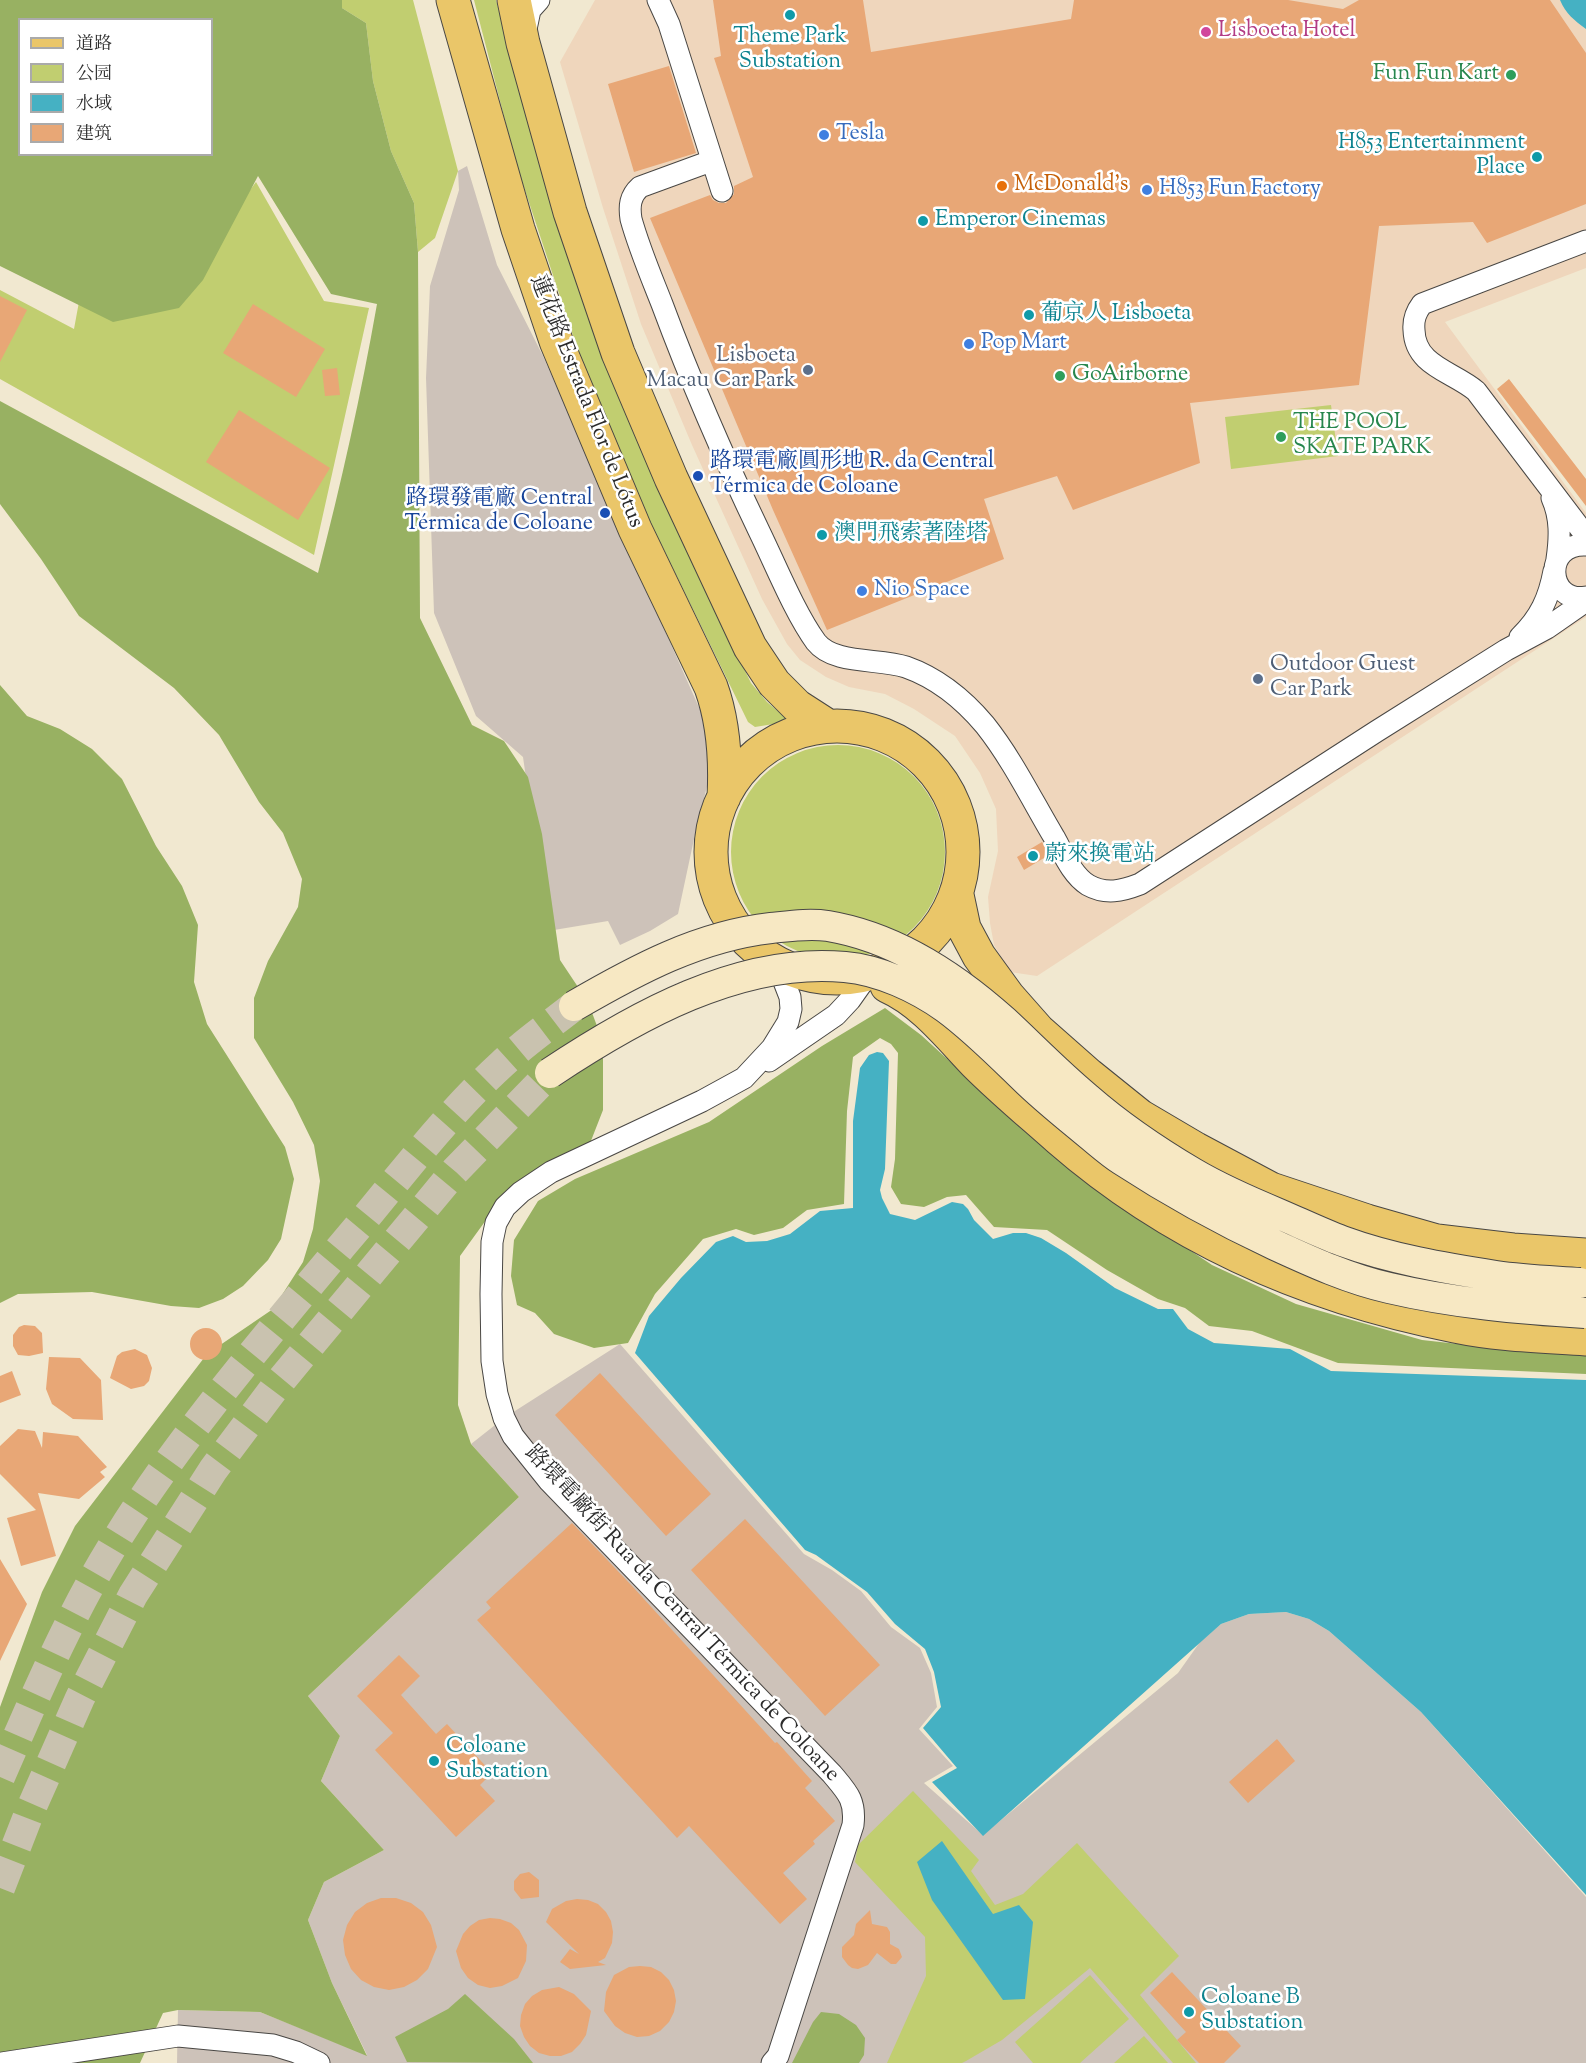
<!DOCTYPE html>
<meta charset="utf-8">
<style>
body{margin:0}
#map{position:relative;width:1586px;height:2063px;overflow:hidden;background:#f1e8d0;font-family:"Sorts Mill Goudy","Noto Serif SC",serif}
canvas{display:block}
.legend{position:absolute;left:18px;top:18px;width:195px;height:138px;box-sizing:border-box;background:#fff;border:2px solid #aaa;margin:0;padding:8px 10px;list-style:none;font-size:18px;color:#2b2b2b}
.legend li{display:flex;align-items:center;gap:12px;height:30px}
.legend b{width:30px;border:2px solid #aaa}
</style>
<div id="map">
<canvas width="1586" height="2063"></canvas>
<ul class="legend">
<li><b style="height:8px;background:#eac669"></b>道路</li>
<li><b style="height:16px;background:#c1ce70"></b>公园</li>
<li><b style="height:16px;background:#45b1c3"></b>水域</li>
<li><b style="height:16px;background:#e8a776"></b>建筑</li>
</ul>
</div>
<script>
const context = document.querySelector('canvas').getContext('2d');
context.lineJoin = 'round';
function paint(path, color) {
  context.fillStyle = color;
  context.fill(path, 'evenodd');
}
function strokePath(path, color, width, dash) {
  context.strokeStyle = color;
  context.lineWidth = width;
  context.lineCap = dash ? 'butt' : 'round';
  context.setLineDash(dash || []);
  context.stroke(path);
}
function drawText(font, color, halo, rows, align = 'center') {
  context.font = font + ' "Sorts Mill Goudy","Noto Serif SC",serif';
  context.lineWidth = 5;
  context.setLineDash([]);
  context.textBaseline = 'middle';
  context.strokeStyle = halo;
  context.fillStyle = color;
  for (const [text, x, y, turn = 0] of rows) {
    context.save();
    context.translate(x, y);
    context.rotate((+turn || 0) * Math.PI / 180);
    context.textAlign = isNaN(turn) ? turn : align;
    if (halo) context.strokeText(text, 0, 0);
    context.fillText(text, 0, 0);
    context.restore();
  }
}
const built = new Path2D(`
 M595,0H1586V268L1445,322L1586,513V617L1037,976L1010,972L994,945L990,923L988,897L998,851L996,809L980,773L955,736L914,709L885,694L849,687L826,677L800,660L787,644L762,599L692,445L641,324L603,208L560,62Z`);
const industrial = new Path2D(`
 M467,166L497,265L543,356L717,748L697,825L678,914L650,931L620,945L608,921L548,931L523,757L476,716L434,613L426,378L430,286L459,190L458,171Z
 M620,1344L804,1554L832,1570L861,1591L891,1627L920,1648L931,1673L937,1707L919,1729L953,1766L924,1783L983,1835L1178,1673L1200,1642L1221,1624L1249,1614L1286,1612L1309,1619L1329,1631L1421,1712L1586,1897V2063H177L178,2010L260,2012L367,2055L332,1983L308,1920L324,1882L384,1850L321,1781L340,1736L308,1696L519,1497L471,1444L504,1418Z`);
const green = new Path2D(`
 M342,0H413L458,171L435,238L418,252L414,203L391,151L373,81L366,23L342,8Z
 M474,0H496L537,153L579,288L633,432L700,578L751,683L767,702L787,719L786,722L755,727L748,722L639,499L580,357L516,163Z
 M256,182L324,301L369,308L314,555L0,379V290L74,329L85,269L184,279Z
 M1331,405L1338,456L1231,469L1225,417Z
 M731 852a107 107 0 1 1 214 0a107 107 0 1 1-214 0Z
 M913,1791L979,1860L971,1871L995,1905L1023,1894L1077,1843L1179,1956L1140,1995L1196,2063H1173L1090,1968L1002,2040L966,2061L962,2063H887L926,1976L925,1937L855,1862L858,1845Z
 M1090,1975L1129,2019L1080,2063H1033L1015,2042Z
 M1144,2036L1168,2063H1114Z`);
const forest = new Path2D(`
 M0,0H342V8L366,23L373,81L391,151L414,203L418,252L420,618L472,725L504,741L528,777L542,834L560,960L588,1002L603,1042V1110L587,1151L507,1191L460,1256L458,1405L471,1444L519,1497L308,1696L340,1736L321,1781L384,1850L324,1882L308,1920L332,1983L367,2056L260,2012L178,2010L163,2013L140,2063H0V1707L42,1592L75,1526L207,1354L273,1309L303,1262L313,1229L320,1181L314,1145L293,1102L254,1038V998L268,961L298,907L302,879L283,833L259,802L219,735L174,688L79,616L41,559L0,504V401L318,573C341,484 361,395 377,304L331,294L258,176L203,280L179,308L113,322L0,266ZM20,20H212V154H20Z
 M0,685L27,716L60,729L92,749L122,779L156,846L182,886L198,925L194,982L207,1024L285,1147L294,1179L281,1239L268,1260L243,1286L223,1299L199,1308L171,1306L92,1292L18,1294L0,1303Z
 M885,1008L921,1035L990,1098L1130,1210L1212,1265L1296,1304L1422,1340L1539,1353L1586,1354V1374L1338,1363L1252,1331L1209,1326L1185,1308L1158,1299L1107,1270L1047,1230L994,1227L966,1195L947,1197L924,1207L901,1204L891,1187L895,1159L898,1053L891,1044L880,1038L853,1057L847,1111L844,1204L807,1210L783,1228L754,1235L736,1229L703,1239L655,1294L628,1343L594,1348L554,1334L535,1313L517,1305L511,1276L514,1240L538,1201L575,1179L709,1122L822,1046Z
 M465,1994L514,2039L533,2063L407,2062L395,2037L448,2009Z
 M821,2012L839,2014L856,2025L865,2038L864,2055L859,2063H792L813,2022Z`);
const water = new Path2D(`
 M1560,0H1586V29C1574,20 1566,14 1560,0Z
 M877,1052L883,1053L889,1061L885,1169L880,1190L882,1198L890,1214L915,1220L952,1202L963,1204L968,1209L974,1220L993,1239L1013,1233H1026L1041,1238L1066,1253L1115,1288L1158,1309H1173L1188,1329L1214,1343L1290,1349L1331,1371L1586,1380V1895L1421,1712L1329,1631L1309,1619L1286,1612L1249,1614L1221,1624L983,1836L932,1782L957,1768L923,1728L941,1707L934,1672L925,1649L895,1624L867,1592L816,1555L805,1550L635,1353L649,1316L681,1278L716,1242L733,1236L746,1242L767,1241L790,1234L820,1211L853,1208V1121L860,1068L869,1055Z
 M942,1841L993,1914L1019,1905L1033,1922L1025,1999L1003,2000L932,1900L917,1862Z`);
const building = new Path2D(`
 M713,0H863L871,52L1071,19L1074,0H1288L1343,9L1359,0H1550L1586,53V204L1487,243L1473,222L1379,226L1359,385L1190,403L1200,463L1073,510L1057,476L984,499L1004,559L827,630L773,510L650,218L710,195L713,200L719,203H726L734,194V186L753,177L714,58L721,56Z
 M669,66L696,153L634,172L608,84Z
 M0,296L27,310L0,362Z
 M253,304L325,349L296,397L223,353Z
 M337,368L340,395L325,396L322,370Z
 M1509,379L1586,479V506L1497,389Z
 M239,410L330,468L298,520L206,462Z
 M1042,842L1049,855L1024,870L1017,857Z
 M24,1325L35,1326L42,1333L43,1353L29,1356L18,1355L13,1346V1335L19,1327Z
 M190 1344a16 16 0 1 1 32 0a16 16 0 1 1-32 0Z
 M135,1349L147,1355L152,1368L149,1381L144,1386L131,1389L110,1378L117,1356L122,1352Z
 M49,1357L80,1358L101,1380L103,1420L73,1419L52,1404L46,1389Z
 M12,1371L21,1395L0,1403V1376Z
 M600,1373L711,1494L666,1536L555,1415Z
 M18,1429L35,1431L42,1448L43,1432L78,1436L107,1467L100,1472L105,1477L79,1499L38,1493L56,1556L21,1566L7,1518L36,1510L0,1474V1446Z
 M745,1519L880,1665L825,1716L691,1570Z
 M572,1523L633,1587L775,1743L777,1742L812,1781L805,1788L835,1821L813,1841L815,1844L783,1873L807,1899L780,1924L689,1826L677,1838L477,1620L491,1608L486,1602Z
 M0,1559L27,1604L0,1661Z
 M399,1655L420,1676L401,1695L436,1734L447,1724L492,1773L480,1785L495,1801L456,1837L375,1750L393,1733L357,1696Z
 M1277,1739L1295,1761L1248,1803L1229,1782Z
 M529,1872L539,1880V1897L521,1899L514,1890V1881L520,1874Z
 M381,1898H396L411,1903L423,1912L431,1925L437,1947L428,1969L417,1980L404,1987L389,1990L374,1987L361,1980L351,1969L345,1955L343,1940L347,1925L355,1912L367,1903Z
 M577,1899L588,1900L598,1904L606,1912L611,1921L613,1932L612,1943L605,1958L598,1962L606,1965L570,1969L560,1962L570,1949L579,1954L546,1922L552,1909L566,1901Z
 M870,1910L872,1924L887,1927L890,1932V1944L899,1949L902,1957L896,1964H891L877,1953L868,1965L858,1969L852,1968L848,1965L842,1957V1947L854,1935L856,1924Z
 M490,1918L500,1919L511,1923L519,1930L527,1945L526,1961L518,1978L502,1986L490,1988L478,1985L468,1978L461,1968L456,1951L463,1934L470,1926L479,1920Z
 M640,1966L651,1967L661,1972L669,1980L674,1990L676,2001L674,2012L669,2022L660,2031L649,2036L637,2037L625,2033L615,2026L604,2011L606,1992L614,1975L629,1967Z
 M1172,1972L1241,2046L1224,2063H1199L1177,2040L1186,2032L1150,1993Z
 M559,1987L574,1994L591,2011L586,2035L580,2044L572,2052L561,2056H550L539,2053L530,2046L524,2037L520,2026L521,2015L525,2004L532,1996L542,1990Z`);
const secondaryTunnel = new Path2D(`
 M0,1777C32,1704 63,1630 103,1562C170,1448 257,1348 341,1247C393,1186 442,1119 502,1064C524,1043 550,1025 574,1006
 M0,1888L30,1811L80,1698L133,1595L213,1470L273,1390L455,1171L550,1073`);
const minor = new Path2D(`
 M658,0L669,24L722,191
 M525,34L530,10L539,0
 M711,161L640,187C630,196 629,206 631,219C639,248 651,276 662,304C691,382 724,458 760,533C776,566 795,613 816,642C834,665 879,658 906,667C937,678 964,700 985,725C1012,759 1032,800 1054,837C1063,853 1072,875 1088,885C1106,895 1122,891 1140,884L1377,731L1506,650L1547,628L1586,601
 M1586,241L1422,304C1416,312 1413,319 1414,330C1415,366 1452,371 1476,391L1586,536
 M1552,498C1561,518 1560,538 1557,559
 M1586,545C1542,543 1547,604 1586,597
 M1520,637C1540,618 1549,598 1554,571
 M769,1061L836,1015L850,1000L867,976
 M2,2063L178,2036L273,2045L296,2052L319,2063
 M772,2063L778,2056L853,1825C856,1800 847,1792 832,1774L549,1481L513,1436L504,1418L497,1394L492,1361L491,1294L492,1242L496,1223L505,1207L521,1192L551,1172L702,1101L744,1078L772,1048L788,1022L791,1009L790,997L783,979L773,963`);
const primary = new Path2D(`
 M453,0L518,229L556,341L635,529L711,687C724,723 726,759 724,797
 M514,0L523,43L570,212L618,353L671,478L750,647L774,683L797,706L828,726
 M711 852a126 126 0 1 1 252 0a126 126 0 1 1-252 0Z
 M957,895L964,928L979,956L1008,996L1038,1030L1089,1075L1140,1116L1196,1149L1271,1189L1367,1221L1437,1241L1513,1250L1586,1255
 M887,986C923,1002 949,1036 975,1063C1002,1090 1031,1114 1059,1139C1174,1239 1307,1297 1455,1326C1498,1335 1543,1336 1586,1339`);
const secondaryBridge = new Path2D(`
 M574,1006C636,970 699,936 771,928C790,926 809,923 828,926C894,937 955,977 1004,1021C1032,1047 1058,1074 1087,1098C1119,1126 1156,1151 1193,1173C1220,1189 1250,1202 1279,1214C1300,1223 1321,1233 1342,1241C1391,1259 1444,1268 1496,1276C1523,1280 1552,1281 1580,1283
 M550,1073C634,1017 740,957 845,967C880,970 918,988 946,1008C976,1030 1002,1057 1028,1082C1048,1101 1069,1118 1090,1135C1101,1144 1111,1153 1122,1160C1171,1192 1222,1220 1275,1245C1312,1262 1349,1279 1389,1288C1453,1303 1519,1309 1585,1313`);
const markers = [
 [790,15,6,"#0f9aa8"],
 [1206,32,6,"#d1479c"],
 [1511,75,6,"#2e9e5b"],
 [824,135,6,"#3f7fe0"],
 [1537,157,6,"#0f9aa8"],
 [1002,186,6,"#e8710a"],
 [1147,190,6,"#3f7fe0"],
 [923,221,6,"#0f9aa8"],
 [1029,315,6,"#0f9aa8"],
 [969,344,6,"#3f7fe0"],
 [808,370,6,"#5c6f8a"],
 [1060,376,6,"#2e9e5b"],
 [1281,437,6,"#2e9e5b"],
 [698,476,6,"#1a4fb4"],
 [605,513,6,"#1a4fb4"],
 [822,535,6,"#0f9aa8"],
 [862,591,6,"#3f7fe0"],
 [1258,679,6,"#5c6f8a"],
 [1033,856,6,"#0f9aa8"],
 [434,1761,6,"#0f9aa8"],
 [1189,2012,6,"#0f9aa8"]
];
const hotelNames = [
 ["Lisboeta Hotel",1218,32]
];
const cultureNames = [
 ["Theme Park",790,38,"center"],
 ["Substation",790,63,"center"],
 ["H853 Entertainment",1525,144,"right"],
 ["Place",1525,169,"right"],
 ["Emperor Cinemas",935,221],
 ["葡京人 Lisboeta",1041,315],
 ["澳門飛索著陸塔",834,535],
 ["蔚來換電站",1045,856],
 ["Coloane",446,1748],
 ["Substation",446,1773],
 ["Coloane B",1201,1999],
 ["Substation",1201,2024]
];
const leisureNames = [
 ["Fun Fun Kart",1499,75,"right"],
 ["GoAirborne",1072,376],
 ["THE POOL",1293,424],
 ["SKATE PARK",1293,449]
];
const shopNames = [
 ["Tesla",836,135],
 ["H853 Fun Factory",1159,190],
 ["Pop Mart",981,344],
 ["Nio Space",874,591]
];
const foodNames = [
 ["McDonald's",1014,186]
];
const serviceNames = [
 ["Lisboeta",796,357],
 ["Macau Car Park",796,382],
 ["Outdoor Guest",1270,666,"left"],
 ["Car Park",1270,691,"left"]
];
const streetNames = [
 ["蓮花路 Estrada Flor de Lótus",585,402,68],
 ["路環電廠街 Rua da Central Térmica de Coloane",681,1615,47]
];
const transitNames = [
 ["路環電廠圓形地 R. da Central",710,463],
 ["Térmica de Coloane",710,488],
 ["路環發電廠 Central",593,500,"right"],
 ["Térmica de Coloane",593,525,"right"]
];
paint(built, '#efd6bc');
paint(industrial, '#cdc2b9');
paint(green, '#c1ce70');
paint(forest, '#98b162');
paint(water, '#45b1c3');
paint(building, '#e8a776');
strokePath(secondaryTunnel, '#c9c2af', 30, [30, 15]);
strokePath(minor, '#494744', 23);
strokePath(primary, '#494744', 35);
strokePath(minor, '#fff', 21);
strokePath(primary, '#eac669', 33);
strokePath(secondaryBridge, '#494744', 32, []);
strokePath(secondaryBridge, '#f7e8c3', 30);
for (const [x, y, r, color] of markers) {
  const dot = new Path2D();
  dot.arc(x, y, r, 0, 2 * Math.PI);
  context.fillStyle = color;
  context.fill(dot);
  strokePath(dot, '#fff', 2);
}
drawText('22px', '#b23c85', '#fff', hotelNames, 'left');
drawText('22px', '#0d838f', '#fff', cultureNames, 'left');
drawText('22px', '#27864d', '#fff', leisureNames, 'left');
drawText('22px', '#366cbe', '#fff', shopNames, 'left');
drawText('22px', '#c56008', '#fff', foodNames, 'left');
drawText('22px', '#4e5e75', '#fff', serviceNames, 'right');
drawText('22px', '#2b2b2b', '#fff', streetNames);
drawText('22px', '#164399', '#fff', transitNames, 'left');
</script>
